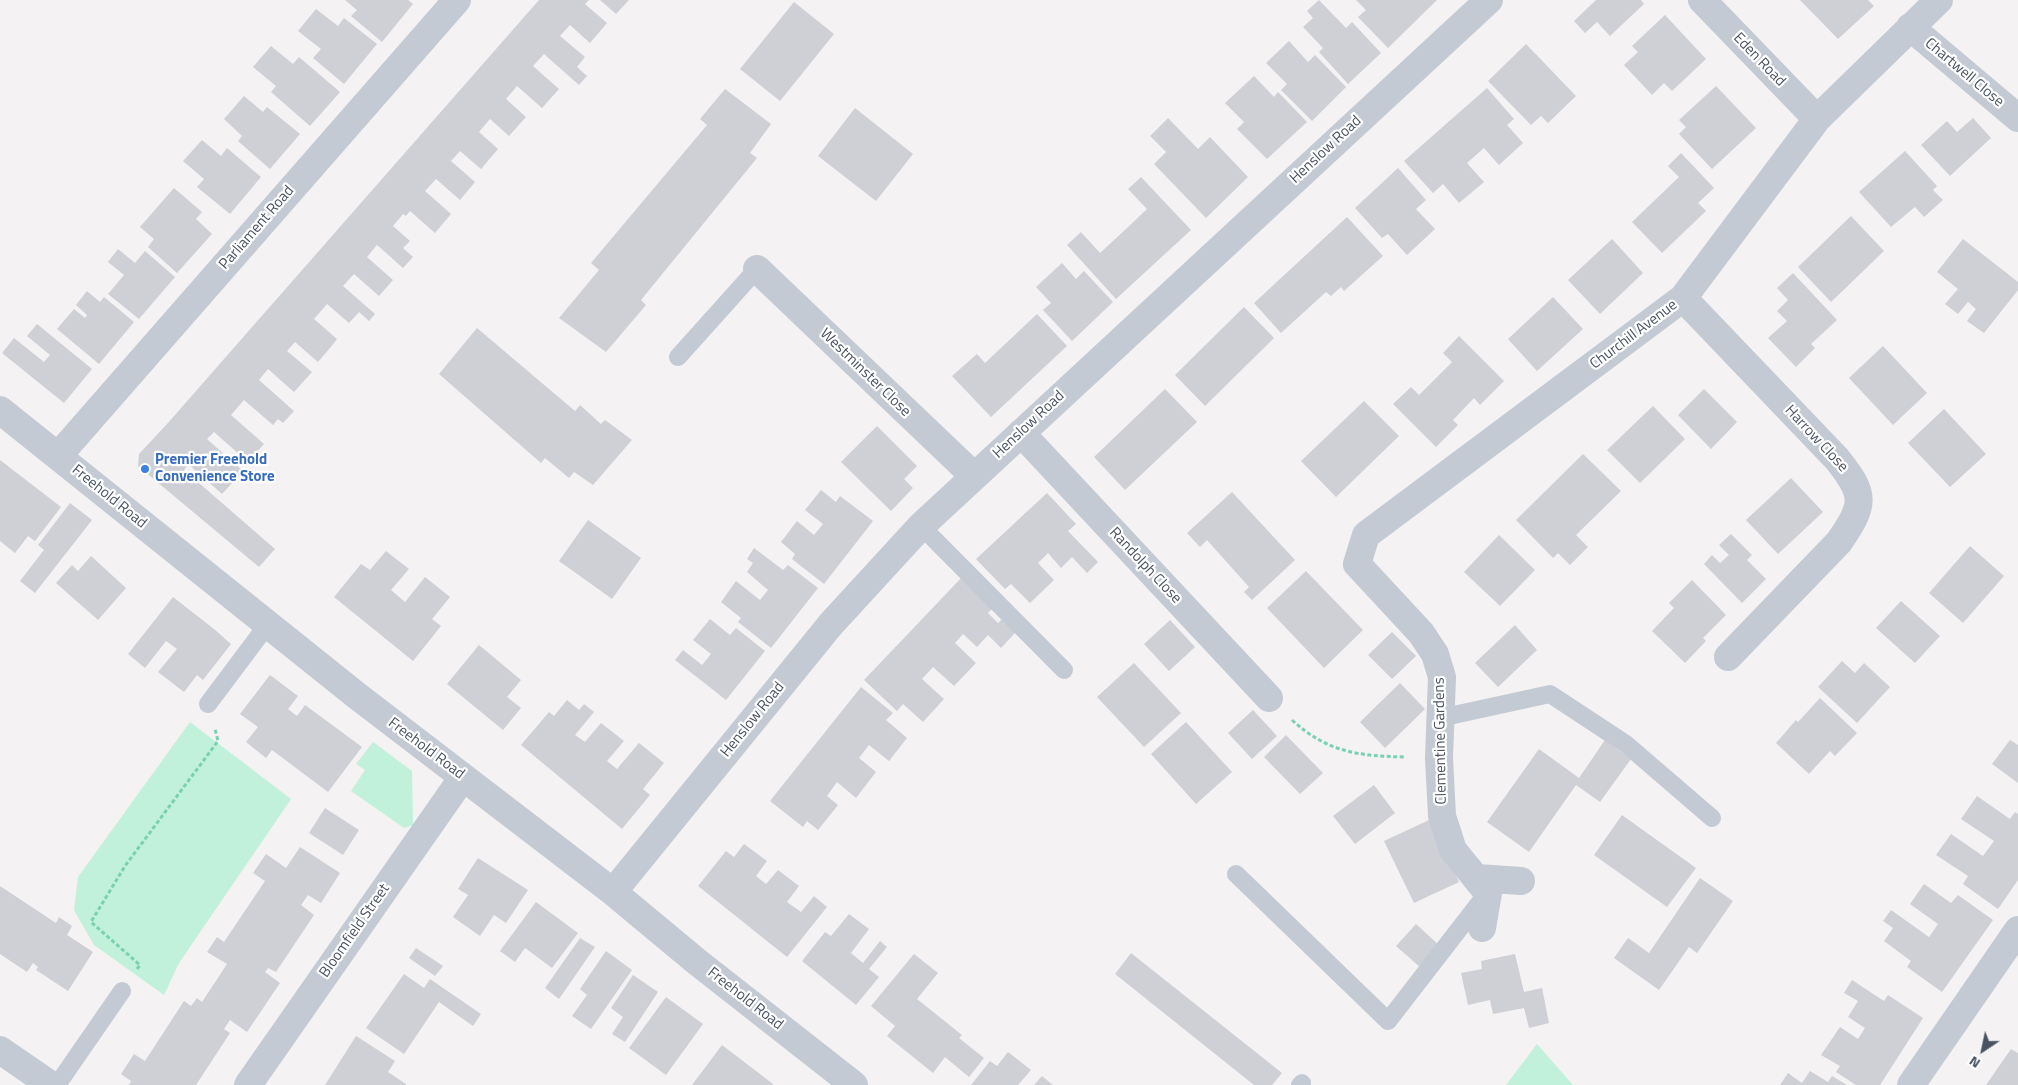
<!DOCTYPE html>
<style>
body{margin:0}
#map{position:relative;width:2018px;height:1085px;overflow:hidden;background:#f4f2f2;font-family:"Titillium Web",sans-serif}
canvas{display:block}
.north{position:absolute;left:1958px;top:1025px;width:50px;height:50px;-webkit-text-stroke:4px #fff;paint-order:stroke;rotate:214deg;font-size:14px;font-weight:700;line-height:20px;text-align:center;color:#495260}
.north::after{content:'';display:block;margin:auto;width:18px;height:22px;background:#495260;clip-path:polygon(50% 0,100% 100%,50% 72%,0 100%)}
</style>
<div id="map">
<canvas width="2018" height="1085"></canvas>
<div class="north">N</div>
</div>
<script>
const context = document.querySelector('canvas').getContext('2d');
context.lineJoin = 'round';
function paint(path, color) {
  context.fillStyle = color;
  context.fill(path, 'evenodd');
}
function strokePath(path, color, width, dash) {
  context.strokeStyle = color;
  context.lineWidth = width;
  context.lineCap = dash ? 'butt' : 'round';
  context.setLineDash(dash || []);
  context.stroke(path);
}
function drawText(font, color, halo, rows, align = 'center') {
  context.font = font + ' "Titillium Web",sans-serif';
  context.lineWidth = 4.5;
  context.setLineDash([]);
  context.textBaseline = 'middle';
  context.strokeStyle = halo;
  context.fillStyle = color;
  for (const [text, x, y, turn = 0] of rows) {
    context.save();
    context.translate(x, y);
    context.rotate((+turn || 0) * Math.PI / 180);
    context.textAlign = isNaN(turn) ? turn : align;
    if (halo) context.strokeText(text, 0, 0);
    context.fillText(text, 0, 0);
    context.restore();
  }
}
const green = new Path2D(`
 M190,722L291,799L179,963L164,995L94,945L74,910L78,877Z
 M373,742L412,771L413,825L404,828L351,791L365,770L356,764Z
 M1537,1044L1573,1085H1506Z`);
const building = new Path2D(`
 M345,0H408L413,4L382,42L351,16L357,10Z
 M539,0H589L585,4L607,23L590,43L570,25L560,36L585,57L577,67L587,76L579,85L544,54L533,66L559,89L542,108L517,86L512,92L506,99L526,117L509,136L490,119L479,132L498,149L481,169L460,151L451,161L475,182L460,200L436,179L425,191L451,214L435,233L410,211L406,216L403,214L393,226L410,241L403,248L413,257L403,268L377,245L367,257L393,280L379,296L354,274L343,286L375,314L369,321L359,312L349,323L327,304L314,319L337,339L330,348L318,362L295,342L287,351L312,372L294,392L268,369L259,380L294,411L283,423L278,419L273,425L244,400L231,415L264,444L248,462L214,432L207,439L243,471L222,494L188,464L184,470L275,549L259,567L138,466L139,454L167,424Z
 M600,0H629L616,14Z
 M1319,0L1346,28L1352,22L1381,53L1348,84L1319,52L1323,48L1303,27L1313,18L1307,11Z
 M1356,0H1437L1388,48L1358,17L1366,10Z
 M1596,0H1641L1644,4L1610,36L1597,22L1585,33L1574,21Z
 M1800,0H1868L1874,6L1838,39Z
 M794,2L834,34L780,101L740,69Z
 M316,9L338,26L344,18L377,44L344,84L313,58L321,49L298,31Z
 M1665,15L1706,59L1672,91L1664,83L1652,95L1624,65L1638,52L1632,46Z
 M1289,41L1308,62L1315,55L1346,87L1312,121L1281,90L1287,84L1266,63Z
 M1526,44L1576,96L1548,123L1541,116L1531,125L1488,81Z
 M271,46L293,64L299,57L340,92L310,126L271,92L276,86L253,67Z
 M1254,76L1274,97L1278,92L1307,122L1267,159L1237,129L1244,122L1225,103Z
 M1716,86L1756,128L1712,169L1679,134L1686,127L1679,120Z
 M1487,88L1514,119L1507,125L1523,143L1499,165L1484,148L1467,163L1484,182L1459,203L1443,184L1433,193L1404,161Z
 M725,89L771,124L750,153L757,158L641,300L646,305L606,352L559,318L599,270L591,263L707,125L700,119Z
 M244,96L263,112L267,107L300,134L270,169L238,141L242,136L224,119Z
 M855,108L913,154L876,201L818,156Z
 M1168,118L1198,149L1210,137L1248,177L1206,218L1154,164L1166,152L1150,136Z
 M1973,118L1991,138L1950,176L1921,145L1947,121L1957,132Z
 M202,140L221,156L227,148L261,177L230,214L197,187L204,179L183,161Z
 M1905,151L1937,186L1933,190L1943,200L1924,217L1915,207L1891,227L1859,192Z
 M1681,153L1714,188L1698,203L1706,211L1662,253L1632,222L1679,177L1668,166Z
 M1398,168L1426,200L1416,209L1435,229L1407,255L1388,234L1382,238L1355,208Z
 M1141,177L1191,230L1116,299L1067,245L1081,232L1100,253L1126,229L1147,209L1128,189Z
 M174,188L202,212L196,219L212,234L177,273L148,247L154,239L140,227Z
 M1851,216L1884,251L1831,302L1798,267Z
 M1347,217L1383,256L1344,291L1341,287L1331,296L1326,292L1281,333L1254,303Z
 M1612,239L1643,273L1600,314L1568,280Z
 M1963,239L2018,282V290L1984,333L1967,321L1976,309L1968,302L1958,314L1945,304L1958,289L1937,272Z
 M118,249L135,263L145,251L175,277L139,319L108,294L124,275L108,262Z
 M1062,263L1076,279L1084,271L1113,302L1072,341L1043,310L1051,303L1036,287Z
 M1793,273L1837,320L1811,344L1815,348L1796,367L1768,338L1787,321L1777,311L1788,300L1777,288Z
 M87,291L100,302L104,297L134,322L99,364L57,329L74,309L85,318L87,315L76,305Z
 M1553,297L1583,329L1537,371L1508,339Z
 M1244,307L1274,338L1205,406L1175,375Z
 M1037,314L1067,346L991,417L952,376L977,354L985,363Z
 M37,324L92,369L64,403L2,353L14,338L44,362L50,355L27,336Z
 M477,328L575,411L580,405L601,424L605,420L632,440L593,485L574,472L569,478L545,458L541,463L439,374Z
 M1459,336L1504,381L1480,405L1474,398L1453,420L1458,425L1436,447L1393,404L1411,387L1419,395L1452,362L1443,353Z
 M1883,346L1927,393L1893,425L1849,378Z
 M1165,389L1197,422L1125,490L1094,457Z
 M1704,389L1737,422L1711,449L1678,415Z
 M1364,401L1399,436L1336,497L1301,461Z
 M1653,406L1685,439L1640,483L1607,450Z
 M1944,409L1986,454L1950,487L1908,443Z
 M877,426L917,466L904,479L913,488L891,511L841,462Z
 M1583,454L1621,491L1576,535L1588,547L1570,565L1558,553L1553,558L1516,520Z
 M0,460L61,507L35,541L28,536L15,553L0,541Z
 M1791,478L1823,512L1778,554L1746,520Z
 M821,490L836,502L840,496L873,521L824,584L792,559L795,554L781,542L797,521L814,535L823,524L805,510Z
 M1232,492L1295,560L1252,600L1244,592L1249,587L1207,540L1200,547L1187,533Z
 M1047,493L1076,524L1068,531L1098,562L1087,573L1072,557L1061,568L1048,553L1038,563L1054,580L1030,603L1011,584L1005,589L976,559Z
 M70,503L92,520L35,593L20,581L44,550L38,545Z
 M588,520L641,558L612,599L559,561Z
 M1731,534L1752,555L1747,560L1766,579L1742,603L1704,564L1712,555L1720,563L1729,555L1719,545Z
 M1499,535L1535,570L1500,606L1464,572Z
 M1970,546L2004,576L1963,623L1929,593Z
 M754,548L783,570L788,565L818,588L771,648L738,622L741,618L721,602L736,581L760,600L768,590L747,572L753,563L747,559Z
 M386,551L409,569L391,590L405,602L425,577L450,597L432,619L441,626L413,661L334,597L361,564L370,570Z
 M91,556L126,588L98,620L56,583L72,565L78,571Z
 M1306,571L1363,630L1324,668L1267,608Z
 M964,575L996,605L988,613L998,623L1002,619L1016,632L1001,648L988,635L977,647L963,634L955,643L976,663L954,686L933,667L922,679L944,699L923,722L903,704L897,711L864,680Z
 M1692,580L1726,615L1703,638L1706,641L1685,663L1652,631L1674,608L1669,603Z
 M173,597L214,629L231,644L203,680L197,675L184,692L158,672L177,649L166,641L145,668L128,654Z
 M1901,601L1940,636L1915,663L1876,628Z
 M710,619L730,635L736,628L765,651L726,700L675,660L683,650L702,665L711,654L693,640Z
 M1170,620L1195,647L1169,671L1144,644Z
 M1515,625L1537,650L1498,687L1475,663Z
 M1392,632L1416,656L1392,679L1368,655Z
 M479,645L521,680L507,697L521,708L503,730L447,684Z
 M1842,661L1855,673L1864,663L1890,687L1857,723L1818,687Z
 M1134,663L1181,713L1144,747L1097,697Z
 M270,675L298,696L288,709L297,716L305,705L362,747L328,792L272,750L266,758L246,742L258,727L240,714Z
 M1400,683L1425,709L1385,748L1360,722Z
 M861,687L893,713L886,720L907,738L889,761L869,745L859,758L876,772L856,798L837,782L827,796L838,805L818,830L807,821L803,827L770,801Z
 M1820,698L1857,733L1835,756L1830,751L1809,774L1776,743L1796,720L1798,722Z
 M567,700L579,710L584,704L594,712L575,735L585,742L601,723L624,741L607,761L617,769L639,743L664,763L643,789L650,795L622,829L521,745L549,712L554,716Z
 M1253,710L1277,736L1252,759L1228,733Z
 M1186,722L1232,772L1196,804L1151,754Z
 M1286,735L1323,773L1300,794L1264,757Z
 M1605,740L1631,759L1600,802L1576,785L1529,852L1487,822L1539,749L1579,778Z
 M2010,740L2018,745V783L1992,764Z
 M1374,785L1395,813L1355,844L1333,816Z
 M1977,796L2010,819L2015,812L2018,814V880L1998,909L1963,884L1968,876L1936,855L1951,834L1983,856L1994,841L1961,819Z
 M325,808L359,830L343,855L309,833Z
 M1622,815L1696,868L1667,907L1594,855Z
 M1429,820L1459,882L1414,903L1384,841Z
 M744,844L767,861L756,876L766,884L778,870L799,886L787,902L801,912L814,896L827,907L787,957L698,886L726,851L734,857Z
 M300,847L340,873L321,903L308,895L301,905L314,915L276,972L268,968L265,972L280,983L247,1032L230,1020L224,1029L230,1033L196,1085H129L131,1081L121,1074L134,1054L145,1061L184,1001L191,1006L197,998L202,1002L227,964L207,952L217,937L224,942L265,881L253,873L266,854L286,868Z
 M478,858L528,890L506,923L494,915L480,936L453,917L468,895L458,889Z
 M1700,878L1733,901L1697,953L1689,947L1659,990L1614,958L1628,938L1649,953Z
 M1924,884L1951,903L1958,895L1993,920L1942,992L1907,967L1911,961L1884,941L1893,928L1883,921L1891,910L1929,937L1938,924L1910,904Z
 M0,886L56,923L59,917L72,926L67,935L93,952L68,991L36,970L38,967L33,963L27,972L0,954Z
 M536,902L578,933L552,968L525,948L515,962L500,951Z
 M849,914L869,929L851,953L863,963L880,941L887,947L869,969L879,977L856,1005L802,961L825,932L831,936Z
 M1416,924L1441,947L1421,968L1396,946Z
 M580,938L595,947L559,999L545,988Z
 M416,948L443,966L435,976L409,958Z
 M606,951L632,970L591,1029L572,1016L587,995L580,989Z
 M1131,953L1282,1073L1272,1085H1254L1115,974Z
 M914,954L938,973L917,999L962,1035L959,1038L984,1058L969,1077L945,1057L933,1073L887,1036L895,1026L871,1006Z
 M1515,954L1524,992L1542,988L1549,1023L1529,1028L1524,1008L1493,1014L1490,1000L1468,1005L1461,973L1482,969L1481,961Z
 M404,974L424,988L430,979L481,1014L473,1026L439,1002L404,1054L366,1028Z
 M633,975L658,992L625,1042L612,1034L623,1017L611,1008Z
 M1852,980L1884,1001L1888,995L1923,1018L1880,1085H1856L1836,1072L1840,1066L1821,1055L1840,1027L1858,1039L1865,1028L1848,1017L1858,1001L1844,993Z
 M666,997L703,1024L666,1075L629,1048Z
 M356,1036L395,1061L388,1072L406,1084V1085H325Z
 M722,1045L773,1084L772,1085H692Z
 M2011,1049L2018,1053V1085H1986Z
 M1008,1052L1031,1070L1018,1085H971L990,1061L997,1066Z
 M1810,1071L1828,1082L1832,1076L1847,1085H1780L1788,1073L1802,1083Z
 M1042,1076L1053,1085H1034Z`);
const path = new Path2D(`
 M1292,720C1328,753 1360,756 1406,757
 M137,969L140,965L91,922L125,866L218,741L215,729`);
const lane = new Path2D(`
 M678,357L757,269
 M921,526L1064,670
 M208,704L268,624
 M1440,718L1550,694L1626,744L1712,818
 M1236,874L1388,1021L1484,897
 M57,1085L122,991
 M1300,1085L1302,1083`);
const street = new Path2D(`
 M1702,0L1817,119
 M1910,27L2018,118
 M757,269L974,476
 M1683,298L1837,459C1866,495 1865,504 1839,542L1728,657
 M0,410L356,695L613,892L696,961L854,1085
 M1021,433L1269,698
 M58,456L457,0
 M1477,878L1521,881
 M613,892L831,624L921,526L1489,0
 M1482,928L1488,893L1453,850L1442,816L1439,758L1442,677L1435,654L1421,633L1357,564L1366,535L1683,298L1817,119L1939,0
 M0,1050L51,1085
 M248,1085L463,777
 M1911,1085L2018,930`);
const markers = [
 [145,469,5,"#3f7fe0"]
];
const streetNames = [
 ["Eden Road",1759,60,46],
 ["Chartwell Close",1964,73,40],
 ["Henslow Road",1326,150,-43],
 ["Parliament Road",257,228,-49],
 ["Churchill Avenue",1634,335,-37],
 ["Westminster Close",865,373,44],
 ["Henslow Road",1029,425,-43],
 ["Harrow Close",1816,439,47],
 ["Freehold Road",109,497,39],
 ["Randolph Close",1145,566,47],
 ["Henslow Road",753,720,-51],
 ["Clementine Gardens",1441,741,-91],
 ["Freehold Road",426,749,37],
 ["Bloomfield Street",355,931,-55],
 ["Freehold Road",745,999,38]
];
const shopNames = [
 ["Premier Freehold",155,460],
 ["Convenience Store",155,477]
];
paint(green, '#c1f1da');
paint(building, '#ced0d6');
strokePath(path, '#78d1b1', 3, [4, 2.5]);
strokePath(lane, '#c3cad4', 18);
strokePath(street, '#c3cad4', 28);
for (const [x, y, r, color] of markers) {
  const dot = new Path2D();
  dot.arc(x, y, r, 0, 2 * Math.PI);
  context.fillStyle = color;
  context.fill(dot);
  strokePath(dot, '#fff', 2);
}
drawText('15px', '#495260', '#fff', streetNames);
drawText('bold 15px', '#366cbe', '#fff', shopNames, 'left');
</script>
